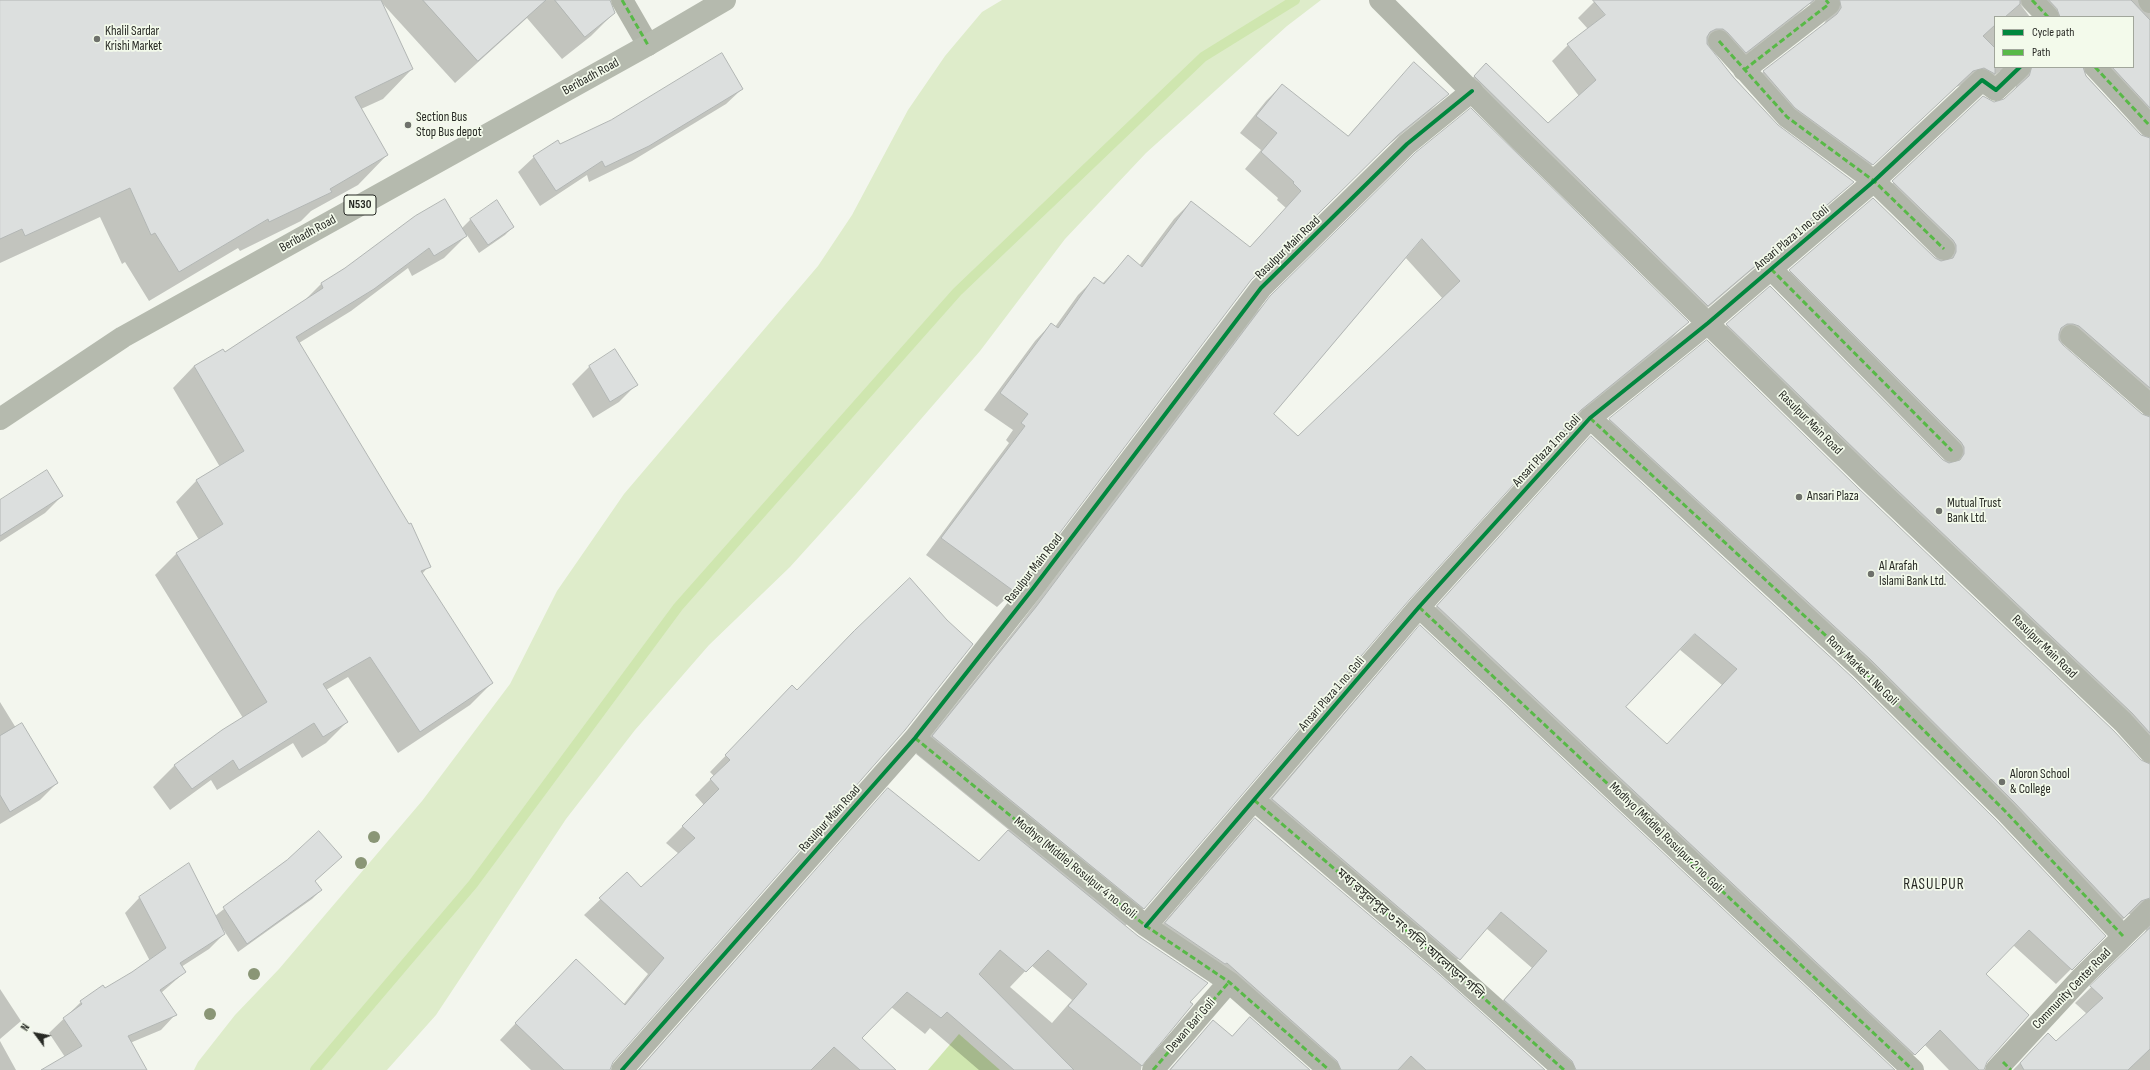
<!DOCTYPE html>
<meta charset="utf-8">
<style>
body{margin:0}
#map{position:relative;width:2150px;height:1070px;overflow:hidden;background:#f3f6ee;font-family:"Sofia Sans Condensed",sans-serif}
canvas{display:block}
.legend{position:absolute;left:1994px;top:16px;width:140px;height:52px;box-sizing:border-box;background:#f3faeb;border:1px solid #a1a69b;margin:0;padding:5px 7px;list-style:none;font-size:12px;color:#272924}
.legend li{display:flex;align-items:center;gap:8px;height:20px}
.legend b{width:20px;border:1px solid #a1a69b}
.north{position:absolute;left:16px;top:1014px;width:40px;height:40px;-webkit-text-stroke:3px #f3faeb;paint-order:stroke;rotate:302deg;font-size:11px;font-weight:700;line-height:16px;text-align:center;color:#272924}
.north::after{content:'';display:block;margin:auto;width:14px;height:18px;background:#272924;clip-path:polygon(50% 0,100% 100%,50% 72%,0 100%)}
</style>
<div id="map">
<canvas width="2150" height="1070"></canvas>
<ul class="legend">
<li><b style="height:5px;background:#00873e"></b>Cycle path</li>
<li><b style="height:5px;background:#58b947"></b>Path</li>
</ul>
<div class="north">N</div>
</div>
<script>
const context = document.querySelector('canvas').getContext('2d');
context.lineJoin = 'round';
function paint(path, color) {
  context.fillStyle = color;
  context.fill(path, 'evenodd');
}
function strokePath(path, color, width, dash) {
  context.strokeStyle = color;
  context.lineWidth = width;
  context.lineCap = dash ? 'butt' : 'round';
  context.setLineDash(dash || []);
  context.stroke(path);
}
function drawText(font, color, halo, rows, align = 'center') {
  context.font = font + ' "Sofia Sans Condensed","Noto Sans Bengali",sans-serif';
  context.lineWidth = 3.5;
  context.setLineDash([]);
  context.textBaseline = 'middle';
  context.strokeStyle = halo;
  context.fillStyle = color;
  for (const [text, x, y, turn = 0] of rows) {
    context.save();
    context.translate(x, y);
    context.rotate((+turn || 0) * Math.PI / 180);
    context.textAlign = isNaN(turn) ? turn : align;
    if (halo) context.strokeText(text, 0, 0);
    context.fillText(text, 0, 0);
    context.restore();
  }
}
const green = new Path2D(`
 M1002,0H1321L1287,26L1146,153L1065,239L980,351L856,494L790,567L709,645L635,730L566,819L436,1015L387,1070H194L198,1062L235,1015L279,969L422,801L510,684L557,591L624,494L818,266L852,215L908,110L945,56L982,12Z`);
const water = new Path2D(`
 M959,1034L1000,1070H928Z`);
const shadow = new Path2D(`
 M0,0H609L614,13L591,36L562,59L527,18L455,83L382,3L412,69L383,99L361,109L387,155L358,185L311,211L301,221L240,251L238,248L149,301L125,262L122,264L100,217L0,263Z
 M1596,0H2150V1070H2013L2048,1034L2056,1042L2087,1014L2075,1003L2143,936L2146,930V923L2137,914H2129L2107,934L1998,818L1855,676L1594,435L1610,419L1858,489L2144,764V760L2116,729L1711,341L1727,325L1948,464L1774,287L1790,271L1935,259L1940,262L1877,198L1983,97L1994,103L2005,100L2016,87V80L2008,71H2000L1978,89L1967,83L1956,87L1856,180L1747,88L1763,72L1823,26L1826,20L1820,8L1809,4L1796,16L1729,68L1707,45L1706,46L1777,126L1852,182L1836,198L1691,322L1458,93L1486,64L1548,124L1579,96L1552,61L1568,45L1588,29L1578,18ZM2020,4L2032,16L2031,17H2133V67H1995V17H2030ZM2084,73L2088,74L2144,137L2141,136ZM2058,340L2143,412L2144,417L2062,346Z
 M1414,63L1447,94L1431,110L1381,151L1250,281L1014,591L997,607L926,555L1009,443L1006,440L1013,430L984,410L1035,341L1051,324L1055,327L1078,295L1094,279L1102,284L1128,257L1139,266L1174,219L1191,202L1249,248L1286,208L1277,200L1278,198L1245,169L1261,150L1240,133L1266,101L1282,85L1347,137Z
 M742,89L726,104L632,161L589,182L587,175L540,206L518,172L534,157L560,145Z
 M1416,154L1687,322L1670,340L1568,422L1409,598L1144,908L1125,926L1189,1002L1142,1062L1141,1070H979L930,1028L925,1034L891,1007L860,1038L894,1070H638L888,789L978,862L1009,830L916,754L1018,626L1253,315ZM1405,257L1443,299L1298,438L1273,414ZM1031,965L1072,1000L1052,1023L1010,987Z
 M496,202L513,227L505,235L479,253L467,235L444,258L412,276L408,268L351,311L299,343L429,566L422,574L492,683L470,705L398,753L348,677L326,690L347,722L326,743L302,758L293,743L217,790L211,780L170,810L153,787L175,765L243,718L155,575L176,554L199,540L176,502L197,480L220,467L173,388L194,366L223,351L224,353L303,302L321,284L345,269L461,229L470,220Z
 M615,350L636,385L619,402L593,418L572,384L589,367Z
 M1591,437L2104,936L2056,984L2013,945L1985,974L1986,1061L1983,1070H1949L1924,1044L1899,1070L1422,622ZM1679,649L1722,685L1667,745L1625,707Z
 M62,496L45,513L0,542V501Z
 M1420,626L1893,1070H1549L1489,1016L1532,968L1486,928L1443,975L1256,815L1404,643Z
 M854,631L612,1061L609,1070H531L500,1040L560,976L623,1005L648,974L584,915L627,874L640,888L679,854L666,843L704,805L695,795L714,776L710,772L776,703L797,691Z
 M0,702L16,728L57,783L40,800L0,824Z
 M1255,819L1544,1070H1314L1210,978L1149,940L1239,835Z
 M341,857L314,882L321,890L312,899L238,952L223,929L224,934L209,949L181,967L185,972L161,993L175,1015L161,1030L130,1043L142,1070H43L65,1057L49,1033L81,1002L105,990L150,961L125,913L139,898L189,865L215,916L287,860Z
 M0,989L21,1021L0,1039Z
 M1213,1021L1232,1036L1309,1070H1169Z
 M0,1041L16,1070H0Z`);
const stream = new Path2D(`
 M315,1070L473,884L678,607L957,292L1203,57L1295,0`);
const building = new Path2D(`
 M0,0H381L413,69L355,97L388,155L330,189L332,192L269,222L268,219L179,272L155,233L151,235L130,188L25,236L22,229L0,239Z
 M423,0H546L478,61Z
 M555,0H610L615,13L585,37Z
 M1593,0H1814L1746,53L1728,33L1723,29H1716L1710,32L1707,37V44L1734,78L1778,125L1854,182L1708,306L1474,76L1486,63L1548,123L1596,80L1567,44L1605,15Z
 M1840,0H2020V4L2005,17H1995V25L1983,36L1995,48V74L1984,68L1973,71L1873,165L1795,108L1763,71L1837,14L1841,8Z
 M2049,0H2131L2150,20V108L2112,67H2133V17H2060L2057,9Z
 M722,53L743,89L649,146L605,167L602,161L556,191L533,156L558,140L560,144L611,120Z
 M1414,62L1449,94L1398,135L1251,280L1015,592L941,538L1025,426L1021,423L1028,414L1000,393L1051,323L1058,328L1094,277L1104,284L1128,255L1142,267L1191,201L1250,247L1301,191L1293,183L1294,182L1261,152L1277,133L1256,116L1282,84L1348,136Z
 M2032,67H2083L2086,76L2141,135L2150,138V388L2079,326L2073,324H2067L2061,328L2059,334V340L2063,345L2142,414L2150,417V733L2132,713L1876,470L1726,324L1770,286L1943,460L1949,463L1960,460L1964,454V447L1961,442L1789,270L1873,198L1935,258L1941,261L1953,258L1956,252V245L1953,240L1892,181L1983,96L1994,102L2004,99L2029,76Z
 M1471,108L1689,322L1581,410L1410,599L1144,909L932,736L1036,607L1270,296L1415,153ZM1422,239L1460,281L1298,436L1274,414Z
 M445,199L467,236L434,256L429,248L374,289L296,337L409,524L411,523L431,567L421,571L493,683L420,732L370,657L323,684L348,722L323,737L314,723L239,770L233,760L192,789L174,765L222,730L267,702L176,553L223,524L196,480L244,451L194,366L223,349L225,352L323,288L321,283L345,268L415,216Z
 M497,200L514,227L488,245L470,219Z
 M1707,340L1858,488L2114,731L2141,760L2150,764V898L2141,901L2124,918L2014,802L1871,660L1609,419Z
 M615,349L638,385L610,402L589,366Z
 M1591,436L1853,678L1996,820L2106,936L2072,970L2029,930L1986,974L2029,1015L1987,1062L1984,1070H1979L1940,1030L1915,1055L1437,606ZM1695,634L1737,669L1667,744L1626,707Z
 M47,470L63,496L0,536V500Z
 M910,578L947,620L973,644L905,730L613,1062L610,1070H564L515,1023L576,959L625,1005L664,958L599,898L627,872L641,887L695,838L682,826L719,789L710,779L730,760L725,755L792,685L797,690L854,631Z
 M1420,625L1895,1070H1576L1572,1061L1504,1000L1547,951L1501,912L1460,960L1272,799Z
 M22,723L58,783L10,812L0,795V736Z
 M888,788L979,861L1008,830L1138,936L1208,983L1190,1002L1193,1004L1142,1066L1068,1006L1087,984L1048,950L1026,972L1000,950L979,974L1074,1070H1014L947,1012L941,1018L907,992L862,1038L896,1070H860L834,1047L811,1070H639Z
 M1255,818L1440,975L1545,1070H1426L1411,1056L1398,1070H1341L1337,1061L1227,963L1225,964L1165,923Z
 M319,831L342,857L315,881L322,890L247,944L223,907L287,860Z
 M189,863L225,934L180,963L186,972L160,990L177,1015L128,1036L147,1070H41L82,1046L63,1018L82,1004L80,1001L103,985L105,988L132,972L166,948L139,897Z
 M2150,928V1049L2128,1070H2024L2020,1063L2048,1033L2056,1041L2103,998L2090,986Z
 M1250,1017L1310,1070H1170L1213,1020L1232,1036Z`);
const minor = new Path2D(`
 M622,0L648,45
 M2032,0L2048,17
 M2149,0L2150,2
 M1719,41L1787,117L1874,181L1944,249
 M2095,67L2150,126
 M1744,70L1829,4L1826,0
 M1771,269L1952,451
 M2071,336L2150,405
 M1590,418L1862,669L2005,811L2123,936
 M1419,607L1913,1070
 M915,738L1146,926L1229,982L1329,1070
 M1254,800L1448,966L1564,1070
 M1146,926L1419,607L1590,418L1708,323L1874,181L1982,80L1996,90L2020,67
 M622,1070L915,738L1031,591L1261,288L1407,144L1472,91
 M1153,1070L1229,982
 M1996,1070L2082,977L2150,910`);
const tertiary = new Path2D(`
 M1380,0L1519,139L1867,479L2123,722L2150,752`);
const trunk = new Path2D(`
 M0,419L123,337L648,45L725,0`);
const quiet = new Path2D(`
 M622,0L648,45
 M2032,0L2048,17
 M1719,41L1787,117L1874,181L1944,249
 M2095,67L2150,126
 M1744,70L1829,4L1826,0
 M1771,269L1952,451
 M1590,418L1862,669L2005,811L2123,936
 M1419,607L1913,1070
 M915,738L1146,926L1229,982L1329,1070
 M1254,800L1448,966L1564,1070
 M2003,1062L2011,1070
 M1153,1070L1229,982`);
const cycleway = new Path2D(`
 M1146,926L1419,607L1590,418L1708,323L1874,181L1982,80L1996,90L2020,67
 M622,1070L915,738L1031,591L1261,288L1407,144L1472,91`);
const trees = [
 [374,837],
 [361,863],
 [254,974],
 [210,1014]
];
const markers = [
 [97,39,4,"#6e716b"],
 [408,125,4,"#6e716b"],
 [1799,497,4,"#6e716b"],
 [1939,511,4,"#6e716b"],
 [1871,574,4,"#6e716b"],
 [2002,782,4,"#6e716b"]
];
const shields = [
 [360,205,32]
];
const shieldNames = [
 ["N530",360,205]
];
const poiNames = [
 ["Khalil Sardar",105,32],
 ["Krishi Market",105,47],
 ["Section Bus",416,118],
 ["Stop Bus depot",416,133],
 ["Ansari Plaza",1807,497],
 ["Mutual Trust",1947,504],
 ["Bank Ltd.",1947,519],
 ["Al Arafah",1879,567],
 ["Islami Bank Ltd.",1879,582],
 ["Aloron School",2010,775],
 ["& College",2010,790]
];
const streetNames = [
 ["Beribadh Road",591,77,-29],
 ["Beribadh Road",308,234,-29],
 ["Ansari Plaza 1 no. Goli",1792,238,-40],
 ["Rasulpur Main Road",1288,248,-44],
 ["Rasulpur Main Road",1810,423,45],
 ["Ansari Plaza 1 no. Goli",1547,451,-47],
 ["Rasulpur Main Road",1034,569,-52],
 ["Rasulpur Main Road",2044,647,44],
 ["Rony Market 1 No Goli",1862,671,44],
 ["Ansari Plaza 1 no. Goli",1332,694,-49],
 ["Rasulpur Main Road",830,819,-48],
 ["Modhyo (Middle) Rosulpur 2 no. Goli",1666,838,44],
 ["Modhyo (Middle) Rosulpur 4 no. Goli",1075,868,39],
 ["মধ্য রসুলপুর ৩ নং গলি; আলোড়ন গলি",1410,934,41],
 ["Community Center Road",2072,989,-46],
 ["Dewan Bari Goli",1191,1026,-49]
];
const quarterNames = [
 ["RASULPUR",1934,885]
];
paint(green, '#deecca');
paint(water, '#cfe6af');
paint(shadow, '#0003');
strokePath(stream, '#cfe6af', 10);
paint(building, '#dcdfde');
strokePath(building, '#b2b6b4', 1);
strokePath(minor, '#b2b6ab', 22);
strokePath(tertiary, '#b2b6ab', 22);
strokePath(trunk, '#b5baae', 22);
strokePath(quiet, '#58b947', 3, [6, 3]);
strokePath(cycleway, '#00873e', 4);
context.fillStyle = '#8a9676';
for (const [x, y] of trees) {
  context.beginPath();
  context.arc(x, y, 6, 0, 2 * Math.PI);
  context.fill();
}
for (const [x, y, r, color] of markers) {
  const dot = new Path2D();
  dot.arc(x, y, r, 0, 2 * Math.PI);
  context.fillStyle = color;
  context.fill(dot);
  strokePath(dot, '#f3faeb', 1.5);
}
for (const [x, y, w] of shields) {
  const box = new Path2D();
  box.roundRect(x - w / 2, y - 10, w, 20, 3);
  context.fillStyle = '#f3faeb';
  context.fill(box);
  strokePath(box, '#272924', 1);
}
drawText('bold 12px', '#272924', null, shieldNames);
drawText('13px', '#272924', '#f3faeb', poiNames, 'left');
drawText('13px', '#272924', '#f3faeb', streetNames);
context.letterSpacing = '1px';
drawText('15px', '#272924', '#f3faeb', quarterNames);
context.letterSpacing = '0px';
</script>
